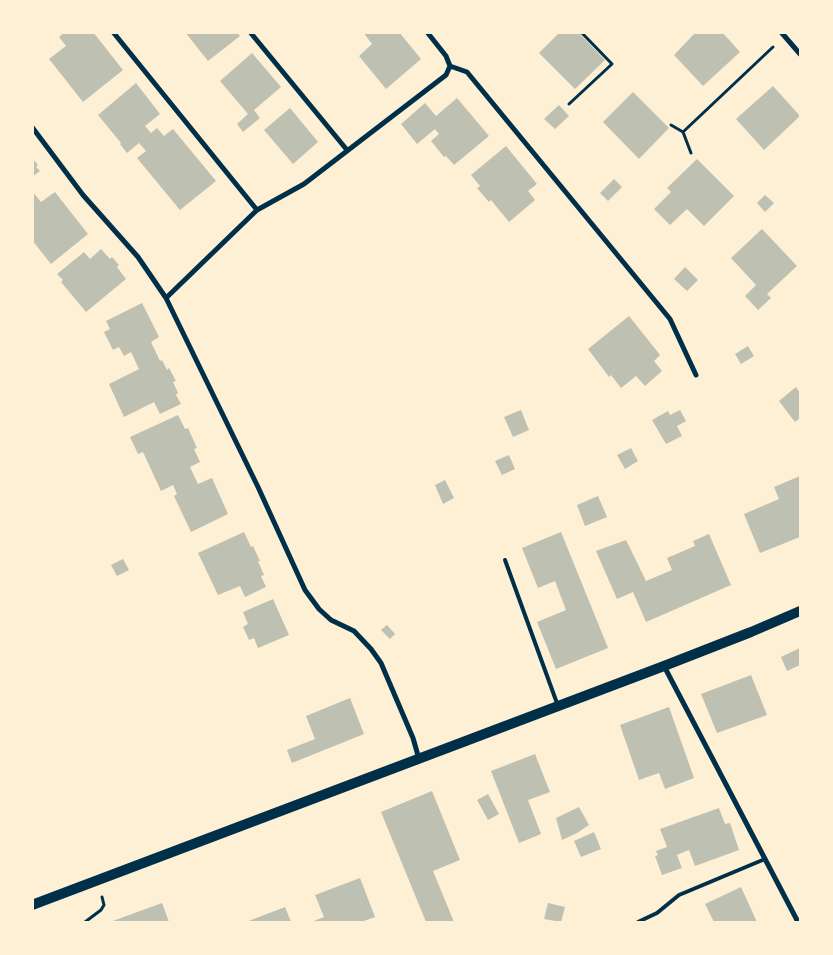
<!DOCTYPE html>
<style>
body{margin:0}
#map{position:relative;width:833px;height:955px;overflow:hidden;background:#fdf0d5;font-family:"Archivo Narrow",sans-serif}
canvas{display:block}
.frame{position:absolute;inset:0;border:34px solid #fdf0d5;pointer-events:none}
</style>
<div id="map">
<canvas width="833" height="955"></canvas>
<div class="frame"></div>
</div>
<script>
const context = document.querySelector('canvas').getContext('2d');
context.lineJoin = 'round';
function paint(path, color) {
  context.fillStyle = color;
  context.fill(path, 'evenodd');
}
function strokePath(path, color, width, dash) {
  context.strokeStyle = color;
  context.lineWidth = width;
  context.lineCap = dash ? 'butt' : 'round';
  context.setLineDash(dash || []);
  context.stroke(path);
}
const building = new Path2D(`
 M65,32H93L123,70L83,102L49,59L66,46L59,37Z
 M185,32H237L240,36L208,61Z
 M363,32H399L421,59L386,89L359,56L372,44Z
 M560,32H578L605,60L575,89L539,53Z
 M696,32H722L740,52L703,86L674,55Z
 M252,53L281,87L254,110L260,118L243,132L237,124L248,114L220,81Z
 M136,83L160,114L145,126L151,133L157,128L164,136L173,129L216,181L180,210L137,158L146,151L139,143L127,153L120,144L121,143L98,115Z
 M773,86L800,116L764,150L736,119Z
 M633,92L669,128L639,159L603,122Z
 M457,98L489,136L454,165L446,156L444,157L431,141L439,134L435,129L417,144L401,124L425,103L436,116Z
 M559,105L569,116L555,129L544,119Z
 M290,108L318,142L293,164L264,130Z
 M506,146L537,184L528,191L535,200L509,222L491,200L489,202L477,188L480,186L471,175Z
 M32,158L38,165L36,167L40,171L32,177Z
 M697,159L734,196L704,226L687,209L670,225L654,209L671,192L667,188Z
 M614,179L622,187L608,201L600,193Z
 M32,191L41,202L55,192L88,234L51,264L32,240Z
 M765,195L774,203L765,212L757,203Z
 M762,229L797,266L767,294L771,298L758,310L745,296L756,285L731,258Z
 M101,249L110,259L112,257L119,265L117,267L126,279L86,312L61,282L63,280L57,274L84,252L90,259Z
 M685,267L698,280L687,291L674,279Z
 M142,303L159,337L151,342L160,361L162,360L167,370L169,368L176,381L173,382L178,393L176,395L181,404L160,414L154,402L124,417L109,384L139,369L131,352L124,356L119,347L113,350L104,332L110,329L106,321Z
 M629,316L660,355L654,361L662,371L645,386L636,376L621,388L611,375L609,377L588,349Z
 M748,346L754,356L741,364L735,354Z
 M796,387L800,393V418L795,422L779,401Z
 M521,410L529,430L513,437L504,417Z
 M680,410L686,421L677,426L682,436L666,444L652,420L668,411L670,415Z
 M178,415L185,429L188,428L197,448L194,449L200,462L190,467L198,484L212,478L228,514L191,532L174,496L177,494L173,485L161,491L143,452L138,454L130,437Z
 M631,448L638,461L625,469L617,455Z
 M509,455L515,469L502,475L495,461Z
 M800,476V537L760,553L744,514L779,499L774,487Z
 M445,480L454,498L443,504L435,485Z
 M598,496L607,517L585,526L577,505Z
 M244,532L251,547L253,546L260,561H258L264,575L261,576L266,587L245,597L240,586L218,595L198,553Z
 M561,532L608,648L556,669L537,622L566,610L555,581L538,588L522,548Z
 M709,534L731,585L646,622L633,592L617,599L596,551L626,540L646,581L672,570L667,558L695,546L693,541Z
 M123,559L129,570L117,576L111,565Z
 M273,599L289,635L258,648L254,638L249,640L243,627L248,624L243,612Z
 M387,625L395,634L390,639L381,630Z
 M800,648V665L787,671L781,657Z
 M751,675L767,715L717,733L701,694Z
 M350,698L364,734L292,763L287,750L315,739L306,716Z
 M669,707L694,778L665,789L659,773L639,780L620,725Z
 M535,754L550,792L528,800L541,834L519,843L491,771Z
 M432,791L460,860L433,871L454,922H426L381,812Z
 M488,794L499,814L488,820L477,800Z
 M579,807L589,825L577,833L562,840L556,818Z
 M719,808L725,824L730,823L739,850L695,866L689,850L677,855L682,868L662,875L655,856L658,855L656,851L667,847L660,829Z
 M594,832L601,849L581,857L574,841Z
 M360,878L375,917L361,922H311L324,917L315,895Z
 M741,887L757,922H714L705,904Z
 M162,903L169,922H110Z
 M548,903L565,907L561,922L544,919Z
 M285,907L291,922H246Z`);
const path = new Path2D(`
 M569,104L612,64L581,32
 M671,125L683,132
 M691,153L683,132L773,47
 M85,922L101,910L104,905L102,897`);
const service = new Path2D(`
 M505,560L558,706
 M638,922L657,913L679,895L765,859`);
const minor = new Path2D(`
 M113,32L257,210
 M250,32L347,150
 M781,32L800,54
 M450,66L467,72L670,319L696,375
 M32,127L83,195L138,257L166,298L258,487L305,590L319,609L331,620L354,631L371,649L381,663L413,738L419,759
 M166,298L257,210L304,184L446,75L450,66L446,56L427,32
 M664,666L798,922`);
const secondary = new Path2D(`
 M32,905L664,666L751,632L800,611`);
paint(building, '#bec0b2');
strokePath(path, '#003049', 3);
strokePath(service, '#003049', 4);
strokePath(minor, '#003049', 5);
strokePath(secondary, '#003049', 10);
</script>
